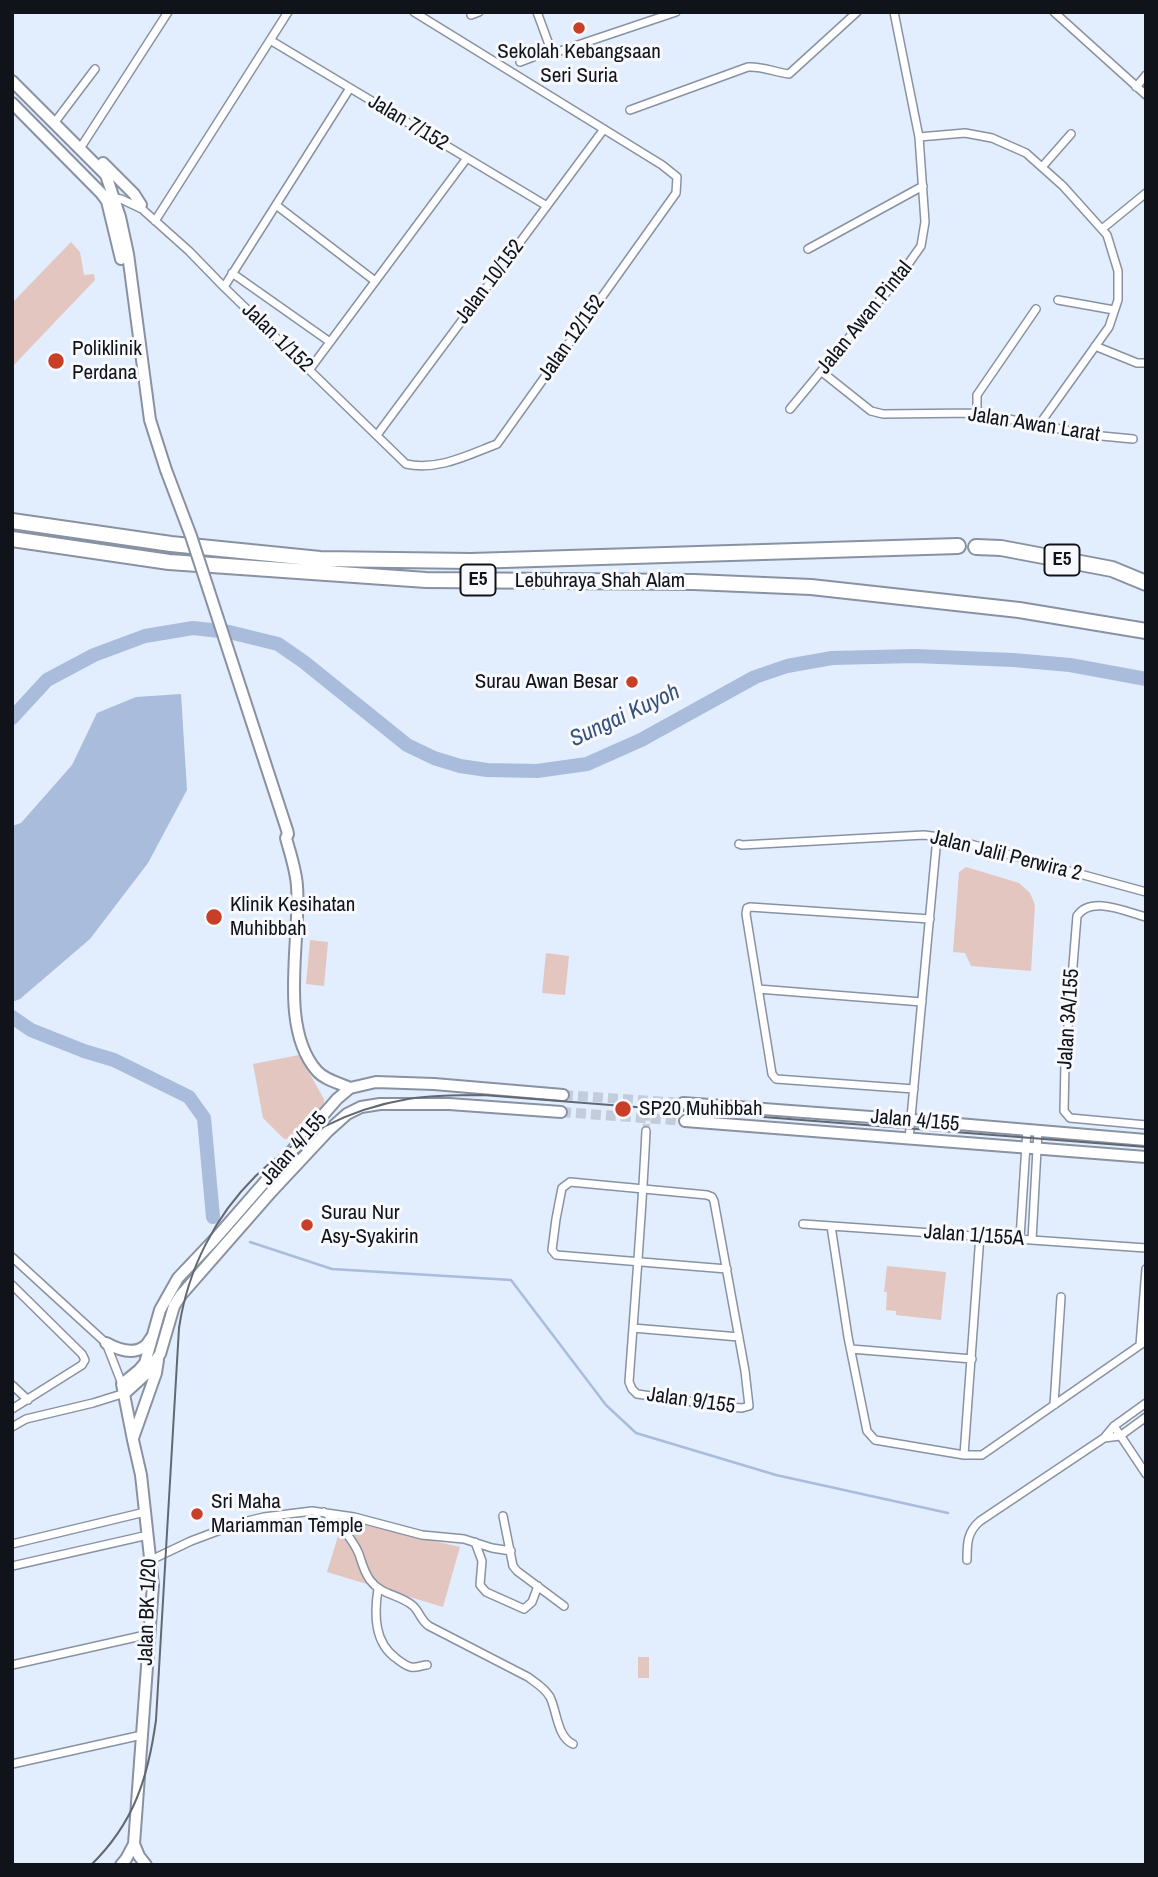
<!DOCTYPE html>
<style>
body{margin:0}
#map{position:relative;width:1158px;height:1877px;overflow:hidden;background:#e2edfd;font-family:"Archivo Narrow",sans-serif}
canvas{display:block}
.frame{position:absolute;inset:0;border:14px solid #101319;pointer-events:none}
</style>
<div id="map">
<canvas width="1158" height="1877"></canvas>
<div class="frame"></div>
</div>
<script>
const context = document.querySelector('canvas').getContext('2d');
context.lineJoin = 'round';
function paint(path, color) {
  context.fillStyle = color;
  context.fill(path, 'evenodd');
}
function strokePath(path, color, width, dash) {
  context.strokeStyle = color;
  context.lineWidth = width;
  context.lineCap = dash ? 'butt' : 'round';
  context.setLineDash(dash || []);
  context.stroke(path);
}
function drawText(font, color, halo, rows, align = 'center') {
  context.font = font + ' "Archivo Narrow",sans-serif';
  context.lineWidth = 6;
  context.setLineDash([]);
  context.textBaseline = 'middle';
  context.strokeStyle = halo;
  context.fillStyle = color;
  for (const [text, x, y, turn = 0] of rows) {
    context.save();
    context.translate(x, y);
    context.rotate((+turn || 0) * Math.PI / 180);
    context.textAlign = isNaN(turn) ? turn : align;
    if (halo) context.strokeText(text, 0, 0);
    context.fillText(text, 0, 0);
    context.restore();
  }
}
const green = new Path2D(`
 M71,242L80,252L84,275L94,274L95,280L12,367V303Z
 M966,867L1019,883L1030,893L1035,905L1031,971L971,966L965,953L953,952L959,872Z
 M310,940L328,942L324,986L306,984Z
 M546,953L569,956L565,995L542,993Z
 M299,1055L324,1099V1106L295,1138L284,1139L263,1118L253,1064Z
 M887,1266L946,1272L941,1320L896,1315V1311L886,1310L887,1292H884Z
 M343,1520L460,1547L443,1607L327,1572Z
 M638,1657H649V1678H638Z`);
const water = new Path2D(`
 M181,694L187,790L148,863L90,939L20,999L12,1002V826L21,823L72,765L97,713L136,697Z`);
const stream = new Path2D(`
 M250,1242L332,1269L511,1280L606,1405L636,1433L776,1475L948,1513`);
const river = new Path2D(`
 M12,718L47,680L94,655L145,636L193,628L229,632L278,644L304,662L407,745L434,758L460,766L487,770L537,771L587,764L641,740L755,677L787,666L832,658L915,656L1013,660L1070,665L1146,679
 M12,1017L31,1030L84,1051L114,1060L189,1097L204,1118L213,1217`);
const streetTunnel = new Path2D(`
 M646,1131L647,1118`);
const secondaryTunnel = new Path2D(`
 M563,1095L683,1103
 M561,1112L685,1121`);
const street = new Path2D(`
 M537,12L551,50L557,52L676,12
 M1054,12L1146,95
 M471,15L479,12
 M270,40L547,206
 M520,62L551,50
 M1136,87L1146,75
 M630,110L748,67C762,66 774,72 789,74L857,12
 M55,122L95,69
 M919,137L965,133L992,138L1026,153L1063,186L1107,235L1118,271V300L1109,327L1039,425
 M81,147L168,12
 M1042,167L1071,134
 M115,198L121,199L142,209
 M140,204L142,209L189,251L224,287L406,464C438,471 468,455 497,444L676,193L677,177L662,165L414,12
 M276,205L375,281
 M155,221L288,12
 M1102,229L1146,193
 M808,249L923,186
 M232,273L330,342
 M224,287L350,88
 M1058,300L1114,310
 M1095,346L1137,363H1146
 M310,369L467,158
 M822,372L871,411L883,414L977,413L1091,435L1133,439
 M790,409L899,277L921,246L925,222L919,137L894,12
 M977,413V395L1036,309
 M377,435L604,129
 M739,844L742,845L924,835L948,838L1146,892
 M1146,917C1126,912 1091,895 1077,916L1065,1064L1064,1111L1070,1118L1146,1125
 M758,989L922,1002
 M914,1089L776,1079L772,1074L746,914L747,908L750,907L930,919
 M646,1131C642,1215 635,1298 629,1382L632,1389L637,1394L730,1407L742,1408L749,1406L745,1371L714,1201L712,1197L707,1195L570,1182L562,1188L556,1219L552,1250L556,1255L727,1269
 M909,1139L937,837
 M803,1224L1146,1248
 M831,1226L848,1337L867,1431L875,1440L964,1455H982L1146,1341
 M1020,1238L1027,1130
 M1032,1240L1038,1131
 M12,1257L106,1343L122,1384
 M12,1285L82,1354L85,1360L82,1365L12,1409
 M633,1328L739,1337
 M1140,1345L1146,1269
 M851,1349L972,1359
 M12,1385L28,1400
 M1054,1405L1061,1297
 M1114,1426L1146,1474
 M12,1427L26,1419L93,1403L125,1393
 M1104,1438L1120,1436L1146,1417
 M964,1455L980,1235
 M324,1512C338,1522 352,1538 359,1554C362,1563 364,1572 370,1580C381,1595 398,1594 412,1605C419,1610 420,1620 429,1626L528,1677C536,1683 545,1688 550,1697C557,1711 557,1737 573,1744
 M503,1516L513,1566L517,1571L564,1606
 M475,1542L482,1561L480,1585L486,1592L524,1609L532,1602L538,1586
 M12,1544L145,1512
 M151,1560L191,1541L239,1523L264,1517L312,1511L354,1517L422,1535L464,1539L492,1548L511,1551
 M967,1560C967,1544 967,1532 980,1521L1104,1438L1114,1426L1146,1403
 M12,1566L148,1535
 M378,1589C374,1615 374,1643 397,1659C401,1662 406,1666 411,1667C417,1668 422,1665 427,1665
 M12,1665L150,1634
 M12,1764L142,1735`);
const secondary = new Path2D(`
 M12,81L106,175L120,217L128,254L150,420L166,470
 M12,103L101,193L107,201L121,259
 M103,163L134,194L141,205
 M287,830L288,834L286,838C290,853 296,870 297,886C301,940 278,1027 317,1071C325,1080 339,1083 350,1088
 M683,1103L911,1120L1146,1140
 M685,1121L1146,1157
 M106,1343C117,1349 133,1356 145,1346C148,1344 149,1340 152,1337
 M125,1393L147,1373L160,1354L174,1306L181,1295L272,1191L328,1131L347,1114L361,1107L380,1104H449L561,1112
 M133,1438L156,1373L158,1360
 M121,1865L126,1859L134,1844
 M146,1865L139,1856L134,1844L153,1585L141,1475L133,1440L122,1384L139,1370L145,1363L160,1310L178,1278L215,1239L337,1099L350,1088L376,1082L434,1084L563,1095`);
const highway = new Path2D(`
 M12,521L171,544L320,559L471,561L958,546
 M12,539L169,562L426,580L694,582L811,587L1019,610L1146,631
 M976,547L1001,548L1112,569L1146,583`);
const tram = new Path2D(`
 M91,1865C134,1823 148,1778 156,1720L179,1328C197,1208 289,1119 408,1099C433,1095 458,1095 483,1095L1146,1147`);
const secondaryBridge = new Path2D(`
 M166,470L191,536L287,830`);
const markers = [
 [579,28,7,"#c93e26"],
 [56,361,9,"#c93e26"],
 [632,682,7,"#c93e26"],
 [214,917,9,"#c93e26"],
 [623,1109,9,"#c93e26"],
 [307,1225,7,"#c93e26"],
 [197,1514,7,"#c93e26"]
];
const shields = [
 [1062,560,35],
 [478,580,35]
];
const shieldNames = [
 ["E5",1062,560],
 ["E5",478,580]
];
const poiNames = [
 ["Sekolah Kebangsaan",579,52,"center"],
 ["Seri Suria",579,76,"center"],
 ["Poliklinik",72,349],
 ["Perdana",72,373],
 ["Surau Awan Besar",618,682,"right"],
 ["Klinik Kesihatan",230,905],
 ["Muhibbah",230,929],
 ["SP20 Muhibbah",639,1109],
 ["Surau Nur",321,1213],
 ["Asy-Syakirin",321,1237],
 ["Sri Maha",211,1502],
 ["Mariamman Temple",211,1526]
];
const streetNames = [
 ["Jalan 7/152",408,123,31],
 ["Jalan 10/152",490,282,-53],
 ["Jalan Awan Pintal",865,318,-51],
 ["Jalan 1/152",277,338,44],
 ["Jalan 12/152",572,338,-55],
 ["Jalan Awan Larat",1034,425,9],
 ["Lebuhraya Shah Alam",600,581],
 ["Jalan Jalil Perwira 2",1006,856,14],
 ["Jalan 3A/155",1069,1019,-86],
 ["Jalan 4/155",915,1121,5],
 ["Jalan 4/155",294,1149,-49],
 ["Jalan 1/155A",974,1236,4],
 ["Jalan 9/155",691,1401,8],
 ["Jalan BK 1/20",148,1612,-88]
];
const waterNames = [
 ["Sungai Kuyoh",625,716,-25]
];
paint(green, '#e3c6c0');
paint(water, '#a9bcdb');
strokePath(stream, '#a9bcdb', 2.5);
strokePath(river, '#a9bcdb', 14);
strokePath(streetTunnel, '#c2ccdb', 7, [7, 3.5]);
strokePath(secondaryTunnel, '#c2ccdb', 10, [10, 5]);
strokePath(street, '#8992a2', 10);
strokePath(secondary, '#8992a2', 14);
strokePath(highway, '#8992a2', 18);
strokePath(street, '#fff', 7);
strokePath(secondary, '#fff', 10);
strokePath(highway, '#fff', 14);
strokePath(tram, '#626872', 2);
strokePath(secondaryBridge, '#8992a2', 14, []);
strokePath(secondaryBridge, '#fff', 10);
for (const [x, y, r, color] of markers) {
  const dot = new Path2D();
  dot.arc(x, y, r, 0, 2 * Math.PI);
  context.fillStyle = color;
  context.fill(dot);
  strokePath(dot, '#f7f9fd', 2.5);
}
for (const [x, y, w] of shields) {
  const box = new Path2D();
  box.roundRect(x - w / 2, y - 15.5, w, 31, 5);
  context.fillStyle = '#f7f9fd';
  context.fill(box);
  strokePath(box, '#101319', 2);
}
drawText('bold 19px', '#101319', null, shieldNames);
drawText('21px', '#101319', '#f7f9fd', poiNames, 'left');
drawText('21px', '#101319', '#f7f9fd', streetNames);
drawText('italic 23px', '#36507b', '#f7f9fd', waterNames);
</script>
